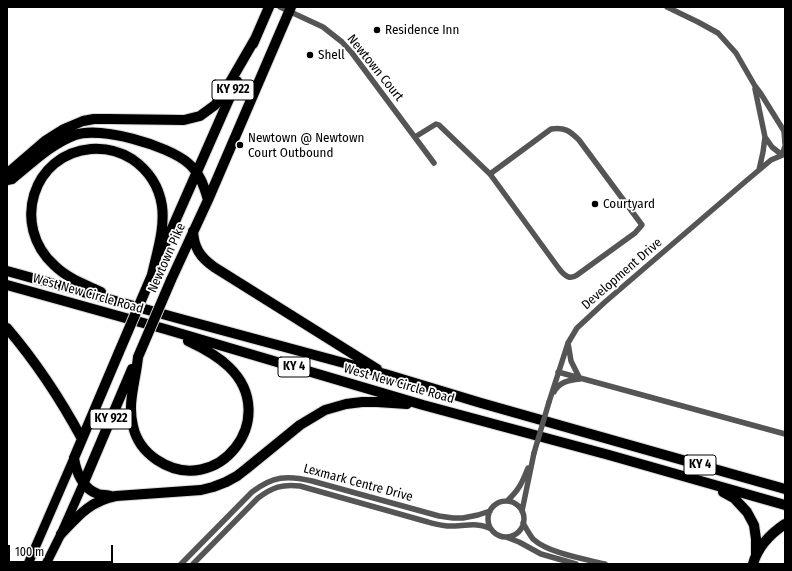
<!DOCTYPE html>
<style>
body{margin:0}
#map{position:relative;width:792px;height:571px;overflow:hidden;background:#fff;font-family:"Fira Sans Condensed",sans-serif}
canvas{display:block}
.frame{position:absolute;inset:0;border:8px solid #000;pointer-events:none}
.scale{position:absolute;left:8px;top:545px;width:105px;height:18px;box-sizing:border-box;border:2px solid #000;border-top:0;padding-left:5px;font-size:12px;line-height:14px;white-space:nowrap;color:#000;-webkit-text-stroke:3px #fff;paint-order:stroke}
</style>
<div id="map">
<canvas width="792" height="571"></canvas>
<div class="frame"></div>
<div class="scale">100 m</div>
</div>
<script>
const context = document.querySelector('canvas').getContext('2d');
context.lineJoin = 'round';
function strokePath(path, color, width, dash) {
  context.strokeStyle = color;
  context.lineWidth = width;
  context.lineCap = dash ? 'butt' : 'round';
  context.setLineDash(dash || []);
  context.stroke(path);
}
function drawText(font, color, halo, rows, align = 'center') {
  context.font = font + ' "Fira Sans Condensed",sans-serif';
  context.lineWidth = 3.5;
  context.setLineDash([]);
  context.textBaseline = 'middle';
  context.strokeStyle = halo;
  context.fillStyle = color;
  for (const [text, x, y, turn = 0] of rows) {
    context.save();
    context.translate(x, y);
    context.rotate((+turn || 0) * Math.PI / 180);
    context.textAlign = isNaN(turn) ? turn : align;
    if (halo) context.strokeText(text, 0, 0);
    context.fillText(text, 0, 0);
    context.restore();
  }
}
const street = new Path2D(`
 M280,7L323,27L342,42L352,53L434,163
 M667,7L698,22L718,33L736,53L755,86L761,94L784,131L785,144
 M755,89L765,137L772,147L782,155L785,146
 M415,137L436,124L439,125L490,174L560,270C565,276 570,280 577,275L635,233L642,225L579,140C570,131 565,127 551,129L490,174
 M759,170L763,152L765,137
 M558,372L785,434
 M554,392C559,382 569,380 580,379L571,361L568,343
 M549,402L568,343L577,328L605,302L746,181L771,160L785,154
 M507,501C519,490 522,483 528,468
 M488 519a18 18 0 1 1 36 0a18 18 0 1 1-36 0Z
 M522,511L534,453
 M523,523C526,528 529,534 533,539C548,553 584,559 605,564
 M506,537L519,542L541,554L576,564
 M181,564L252,492C273,476 287,475 312,481L439,516L453,518H463L478,515L490,511
 M193,564L258,498C273,487 282,484 300,486L428,522C434,524 440,525 447,526C461,527 478,521 491,529`);
const primary = new Path2D(`
 M28,564L74,458
 M46,564L61,534L84,482`);
const highway = new Path2D(`
 M253,44L269,7
 M7,174L9,172L45,141L56,134L64,129L83,121L94,119H109L184,120L200,116L215,105L222,96L255,39
 M7,180L12,179C32,163 51,144 75,135C100,126 167,145 188,163C199,172 204,185 208,200
 M193,231C194,248 200,257 214,267L377,369
 M162,251L237,81
 M7,271L177,318L385,374L481,403L785,489
 M171,280L208,200L291,7
 M7,285L165,329L423,405L609,455L785,505
 M101,292C84,284 67,278 54,265C11,226 32,154 91,149C105,148 119,151 132,159C148,170 159,186 162,206C165,229 157,252 152,275
 M7,328C36,362 61,400 82,439
 M138,357C136,380 127,403 133,426C136,440 145,452 157,460C217,500 282,418 229,367C218,356 203,348 188,341
 M84,482L132,369
 M723,492L734,498L747,512L754,525L756,539V556
 M111,496C107,495 102,495 98,494C83,489 76,472 74,458L119,352
 M61,534C78,516 90,501 116,496L201,490L213,487L226,482L237,476L246,469L300,425L325,410L346,404L362,402H377L407,404
 M753,564C758,546 770,534 785,524`);
const streetBridge = new Path2D(`
 M534,453L549,402`);
const highwayBridge = new Path2D(`
 M119,352L152,275
 M138,357L171,280`);
const markers = [
 [377,30,4,"#000"],
 [310,55,4,"#000"],
 [240,145,4,"#000"],
 [595,204,4,"#000"]
];
const shields = [
 [233,90,42],
 [294,367,32],
 [111,419,42],
 [700,465,32]
];
const shieldNames = [
 ["KY 922",233,90],
 ["KY 4",294,367],
 ["KY 922",111,419],
 ["KY 4",700,465]
];
const poiNames = [
 ["Residence Inn",385,30],
 ["Shell",318,55],
 ["Newtown @ Newtown",248,138],
 ["Court Outbound",248,153],
 ["Courtyard",603,204]
];
const streetNames = [
 ["Newtown Court",375,68,51],
 ["Newtown Pike",167,258,-66],
 ["Development Drive",622,274,-41],
 ["West New Circle Road",88,294,16],
 ["West New Circle Road",399,384,16],
 ["Lexmark Centre Drive",358,483,15]
];
strokePath(primary, '#dbdbdb', 11);
strokePath(highway, '#dbdbdb', 12);
strokePath(street, '#555', 5.5);
strokePath(primary, '#000', 9);
strokePath(highway, '#000', 10);
strokePath(highwayBridge, '#dbdbdb', 12, []);
strokePath(streetBridge, '#555', 5.5);
strokePath(highwayBridge, '#000', 10);
for (const [x, y, r, color] of markers) {
  const dot = new Path2D();
  dot.arc(x, y, r, 0, 2 * Math.PI);
  context.fillStyle = color;
  context.fill(dot);
  strokePath(dot, '#fff', 1.5);
}
for (const [x, y, w] of shields) {
  const box = new Path2D();
  box.roundRect(x - w / 2, y - 10, w, 20, 3);
  context.fillStyle = '#fff';
  context.fill(box);
  strokePath(box, '#000', 1);
}
drawText('bold 12px', '#000', null, shieldNames);
drawText('13px', '#000', '#fff', poiNames, 'left');
drawText('13px', '#000', '#fff', streetNames);
</script>
